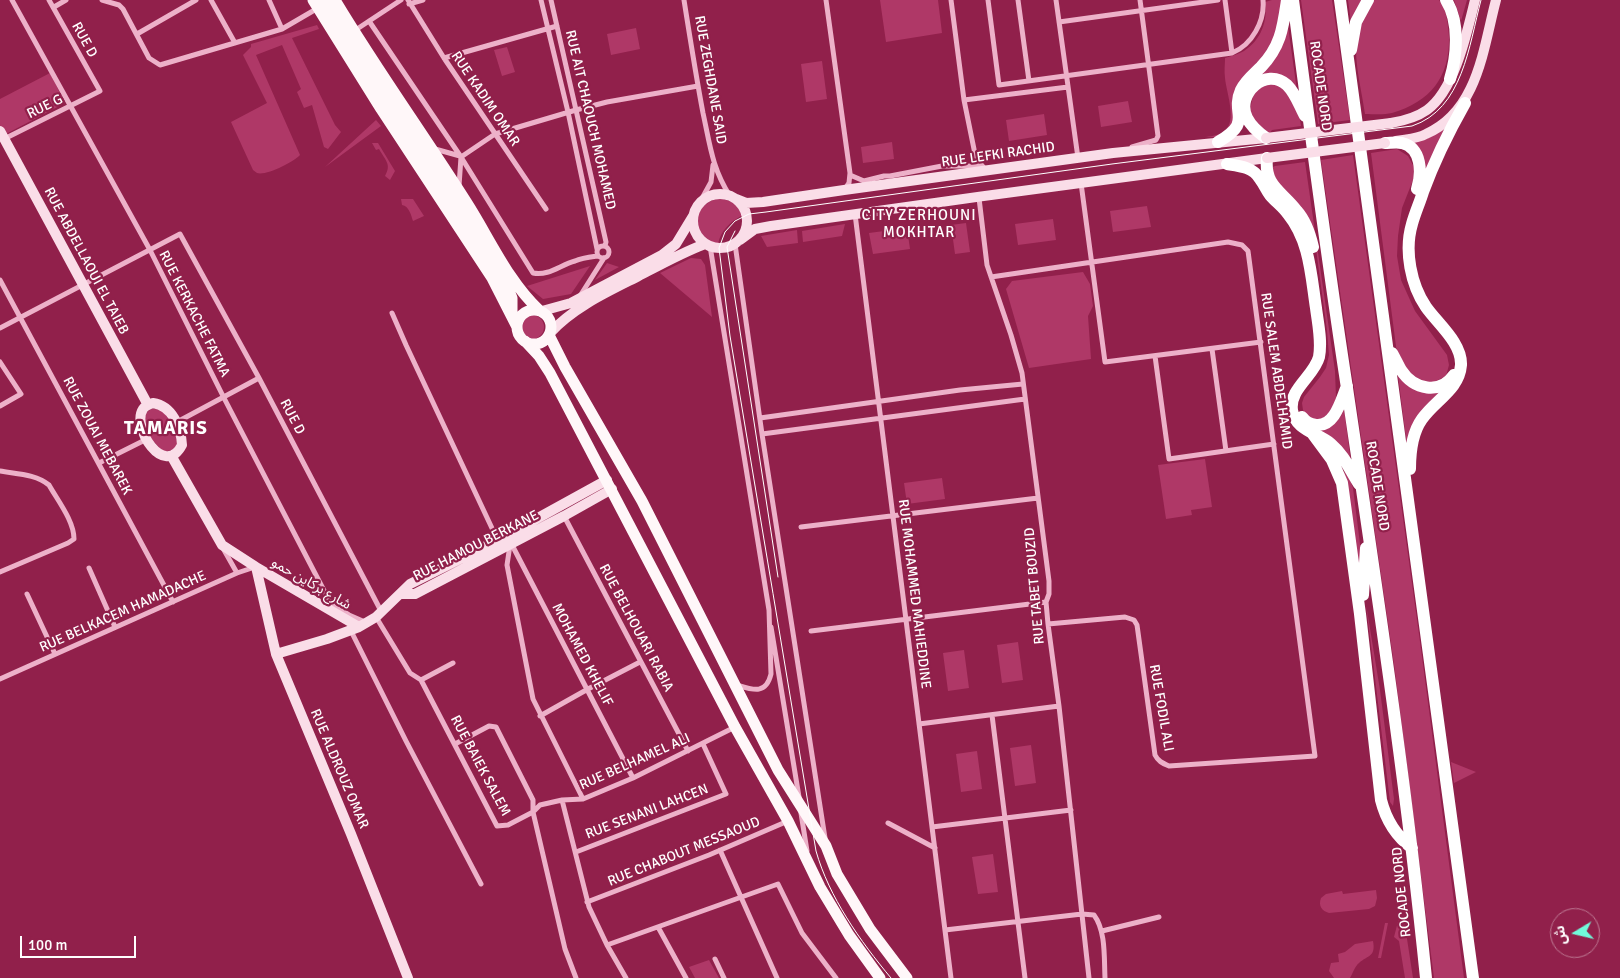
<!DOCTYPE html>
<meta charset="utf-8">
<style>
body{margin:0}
#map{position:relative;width:1620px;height:978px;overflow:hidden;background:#91204b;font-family:Signika,"Noto Sans Arabic",sans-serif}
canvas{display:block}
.north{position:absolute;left:1550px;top:908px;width:50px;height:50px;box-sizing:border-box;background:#91204b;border:1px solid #bd7993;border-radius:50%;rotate:261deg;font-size:14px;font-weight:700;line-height:20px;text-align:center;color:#fff}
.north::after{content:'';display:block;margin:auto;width:18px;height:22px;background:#71fada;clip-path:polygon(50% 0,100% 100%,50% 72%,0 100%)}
.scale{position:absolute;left:20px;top:936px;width:116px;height:22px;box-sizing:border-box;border:2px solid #fff;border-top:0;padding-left:6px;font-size:15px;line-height:18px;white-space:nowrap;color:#fff;-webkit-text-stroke:4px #91204b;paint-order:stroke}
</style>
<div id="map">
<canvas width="1620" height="978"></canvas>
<div class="north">ش</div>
<div class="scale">100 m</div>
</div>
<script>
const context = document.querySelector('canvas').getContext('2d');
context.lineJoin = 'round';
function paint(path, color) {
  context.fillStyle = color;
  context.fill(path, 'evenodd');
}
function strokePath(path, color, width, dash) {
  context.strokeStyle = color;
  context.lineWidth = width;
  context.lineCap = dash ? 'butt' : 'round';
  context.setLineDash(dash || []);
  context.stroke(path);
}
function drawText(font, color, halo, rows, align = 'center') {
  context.font = font + ' Signika,"Noto Sans Arabic",sans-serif';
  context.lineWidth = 4.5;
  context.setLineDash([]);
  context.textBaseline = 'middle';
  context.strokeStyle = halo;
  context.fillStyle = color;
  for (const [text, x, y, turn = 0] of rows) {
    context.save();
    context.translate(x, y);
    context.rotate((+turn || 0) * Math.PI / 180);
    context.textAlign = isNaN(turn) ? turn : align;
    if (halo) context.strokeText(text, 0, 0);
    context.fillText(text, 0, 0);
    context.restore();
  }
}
const green = new Path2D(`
 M880,0H938L942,33L886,42Z
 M1272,0H1282L1280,24L1236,121L1223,137H1206C1213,136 1222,135 1227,128C1236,118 1226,90 1225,78C1224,71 1225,64 1225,58C1231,56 1239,54 1244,51C1261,40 1268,21 1265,2Z
 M1301,0H1332L1350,120L1318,124Z
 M1348,0H1362L1351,23Z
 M1374,0H1439C1447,9 1448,25 1449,37C1450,77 1430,102 1392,113C1384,115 1373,114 1365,114C1361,85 1351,52 1359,24C1362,15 1369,7 1374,0Z
 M1454,0H1467L1461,21Z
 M317,25L319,29L292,38L335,125L341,132L328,149L324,147L312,105L304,108L297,92L301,89L282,45L256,55L300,155C294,162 266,176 257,173L253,170L231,122L267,103L243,55L251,47V44Z
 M1288,26L1297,91L1291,82L1248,85Z
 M636,28L640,49L611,55L607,34Z
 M507,47L515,72L502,76L494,50Z
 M822,61L827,99L806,102L801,64Z
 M50,73L65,103L4,135L0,128V99Z
 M1270,81L1286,88L1300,119L1301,126L1272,130L1268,135C1248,114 1247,115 1256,88Z
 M1128,101L1132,122L1101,127L1098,106Z
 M1044,114L1047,135L1009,141L1006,120Z
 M376,120L381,126L325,167Z
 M1448,126L1426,175L1409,143L1429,138Z
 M892,142L894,159L863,163L861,147Z
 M372,143H378L395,171L390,180L385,176C392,164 385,160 379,149L376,150Z
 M1397,149L1408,156L1414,167L1413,180L1402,208L1398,236L1397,256L1401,280L1415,311L1447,355L1449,365L1446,376L1430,384L1412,377L1397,354L1371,153Z
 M1353,155L1421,649L1464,978H1434L1394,664L1321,160Z
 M1305,162L1335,371L1336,398L1331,413L1317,421L1307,417L1303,410L1302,403L1304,397L1320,377L1326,368L1329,355L1327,331L1316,249L1281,191L1271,168L1275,166Z
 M721,198L734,203L743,215C730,222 721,230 718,244C688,240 691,202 721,198Z
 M401,199H413L424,216L413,221C411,215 409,206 402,205Z
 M1147,206L1151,227L1113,232L1110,211Z
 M1053,219L1056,240L1018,245L1015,224Z
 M966,223L970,252L955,254L951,225Z
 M845,224L842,236L803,242L802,231Z
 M907,228L910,249L873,254L869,233Z
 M797,230L798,243L767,247L761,236Z
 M691,258L701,259L705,265L712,317L660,273Z
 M607,263L619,267L595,280Z
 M590,266L571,294L543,299L527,286Z
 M1083,272L1090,284L1093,306L1088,316L1091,359L1029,368L1006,289L1012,281Z
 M520 327a12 12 0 1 1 24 0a12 12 0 1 1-24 0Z
 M1398,375C1415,388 1422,397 1444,391L1407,446Z
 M151,409H162C169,420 181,435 176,449L163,452L151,438L143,422L146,413Z
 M1344,409L1351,463L1315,428C1330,425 1339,424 1344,409Z
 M1205,459L1212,507L1191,510L1192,515L1166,519L1158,465Z
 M1345,472L1349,477L1353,488L1363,568L1357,572L1342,473Z
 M942,478L945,499L907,504L904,483Z
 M1366,604L1380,690L1394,799L1393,806L1390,802Z
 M1018,642L1023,680L1002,683L997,645Z
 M964,650L969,688L948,691L943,653Z
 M1031,745L1036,783L1015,786L1010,748Z
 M977,751L982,789L961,792L956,754Z
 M1451,762L1476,772L1454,783Z
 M993,854L998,892L978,894L972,857Z
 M1376,890L1377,898L1375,906L1369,909L1329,913C1322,911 1318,906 1321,898L1326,894L1342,891L1343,894Z
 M1402,906L1413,978H1405L1399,941L1394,937Z
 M1385,923H1388L1381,958H1378Z
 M1373,941C1376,957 1368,955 1359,963C1355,966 1353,973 1350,978H1334L1329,971L1331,963L1339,962L1338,954L1345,952L1355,944Z
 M709,960L719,978H695L689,967Z`);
const street = new Path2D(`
 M12,0L150,250L224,398L331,604L349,615L365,622
 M102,0L119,5L123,9L149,58L160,65L282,29L318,8
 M211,0L235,43
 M269,0L282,29
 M408,0L444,58L546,209
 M541,0L568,112L597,249
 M551,0L606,242L605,246
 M684,0C690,38 696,76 703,113C710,145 712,168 730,196
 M826,0L850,173L849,183L845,189
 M951,0L964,100L976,159L985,169
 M988,0L999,85L1232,53C1252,45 1265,21 1263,0
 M1018,0L1029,81
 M1056,0L1078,158
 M1225,0L1232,53
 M409,4L423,0
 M54,7L66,0
 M369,21L461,157L533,273C549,276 560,265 575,261C582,258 591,257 598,256
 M1059,22L1218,0
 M354,31L401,0
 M137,34L196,0
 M444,58L557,26
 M964,100L1068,87
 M4,139L100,91L49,0
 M1132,147L1156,140L1158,136L1140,0
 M435,149L460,156
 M461,157L495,134L576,110L607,102L698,86
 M850,175L864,181L884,176H890L942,166H981
 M1081,183L1105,362L1261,342
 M459,186L461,157
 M979,198L987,265L1011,335L1022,373L1049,581V594L1046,602L1048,624L1059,706L1089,978
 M700,202L711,182L713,165
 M855,214L951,978
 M735,244L762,434L825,838
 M597 252a6 6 0 1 1 12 0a6 6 0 1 1-12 0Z
 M710,246L769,610L771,674C766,695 753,690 737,685
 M991,277L1228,242L1242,245L1248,251L1315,756L1169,766C1162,763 1158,761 1155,755L1137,625L1134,620L1125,617L1048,624
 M0,280L173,602
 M580,296L604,258
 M392,313L406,345L498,541
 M0,328L180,234L259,378L381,611
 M1212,349L1226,451
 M1155,356L1169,459L1274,444
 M0,362L21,394L0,406
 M760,418L960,390L1023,384
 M177,422L259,378
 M762,434L1025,399
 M99,463L147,439
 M0,471C17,474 36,474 49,485C58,501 74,521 74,539L68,543L0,572
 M564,516L688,751
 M801,527L1038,498
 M511,543L633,778
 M510,545L507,565L533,699L583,799
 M224,550L237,573
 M89,568L115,627
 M27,594L55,654
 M376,617L410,673L421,680L497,826L508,825L533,812L565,949L576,978
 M771,627L799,797
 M351,631L406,741L481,884
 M811,631L1046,602
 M0,679L237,573L255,567
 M421,680L453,663
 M992,715L1025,978
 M540,716L588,689L640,662
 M919,724L1059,706
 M455,744L489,726L496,727L533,800V812L540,805L562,800L583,799L633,778L735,727
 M562,800L589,907L607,945L626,978
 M801,813L807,851
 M888,823L935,848
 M932,827L1071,810
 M720,850L777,978
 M576,852L726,794L703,744
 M587,902L709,855L788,821
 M658,927L686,978
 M945,930L1082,914L1094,915C1106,931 1104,958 1105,978
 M1102,931L1159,917
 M607,945L778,884L802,933L836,978
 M715,959L724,978`);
const secondary = new Path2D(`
 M1391,123C1403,121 1417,117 1427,110C1455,90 1467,32 1475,0
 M0,131L148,405
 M1396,141C1406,139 1417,139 1426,134C1478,111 1483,49 1496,0
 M693 221a27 27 0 1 1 54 0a27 27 0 1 1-54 0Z
 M736,199L746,203L763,202L844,190L1113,153L1266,138
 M740,240L755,229L771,226C936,202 1102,180 1267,158
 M542,311L571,303L662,255L676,244L693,216
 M550,333C573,308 605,293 635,278C658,266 681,253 705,244
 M153,403C173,406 181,428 182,445C164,479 131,427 143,409C145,406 150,404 153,403Z
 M172,457L222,545L256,567L359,627L376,617L410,584L498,540L607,480
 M256,567L276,654L351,834L408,978
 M401,594H415L564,516L612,489
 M276,654L327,639L359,627`);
const primary = new Path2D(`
 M313,0L381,109L492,278L517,327
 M324,0L339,27L481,242L506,283L512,298V313
 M335,0C377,70 424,135 467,203C490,239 508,281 539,310
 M517 327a17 17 0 1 1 34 0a17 17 0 1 1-34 0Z
 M549,335L565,367L642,501L778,770L826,846L837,874L870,929L907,978
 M525,341L539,356L550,373L735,727L788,821L820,887L849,935L880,978`);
const highway = new Path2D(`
 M1293,0C1310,129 1327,259 1347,388C1376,585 1406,780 1426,978
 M1340,0L1473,978
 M1446,0C1460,22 1457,56 1450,79
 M1351,50L1356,22L1368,0
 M1266,138C1259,133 1251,126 1247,118C1235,94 1266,66 1287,85C1296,94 1299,105 1305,116
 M1218,142C1254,121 1230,115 1241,90C1245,81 1254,74 1261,67C1281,46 1283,27 1287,0
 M1385,143C1390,143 1397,142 1402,143C1422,148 1422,173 1417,189
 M1267,158C1264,186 1282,191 1297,211C1306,221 1310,234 1313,247
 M1227,164C1240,166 1253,167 1260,179C1264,184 1266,190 1270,195C1276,202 1283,207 1288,214C1310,241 1311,276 1316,308C1318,324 1322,341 1319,357C1314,376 1289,389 1292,410C1295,430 1318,433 1331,444C1344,455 1350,470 1359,484
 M1392,353C1395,358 1398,365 1401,370C1414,390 1440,395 1454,375
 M1302,417C1306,422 1309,424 1316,425C1335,427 1341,400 1347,386
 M1312,433L1332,460L1342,483L1360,614L1381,800C1386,820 1396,836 1412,848
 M1410,469C1410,452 1412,433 1422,419C1435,400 1459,390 1461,365C1462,343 1438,324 1426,307C1411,285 1404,251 1412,224C1415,213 1420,202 1423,192C1435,159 1448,133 1465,103
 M1363,595L1366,548`);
const tram = new Path2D(`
 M735,231L727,247L778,577
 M891,978C860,941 829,897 816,851L730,336L719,248L725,232L735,221L749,214L766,212L1112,164L1412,126C1463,109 1469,45 1481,0`);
const secondaryBridge = new Path2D(`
 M1266,138L1391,123
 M1267,158L1385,143`);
const streetNames = [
 ["RUE D",84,40,61],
 ["RUE ZEGHDANE SAID",710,80,80],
 ["ROCADE NORD",1320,86,82],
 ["RUE KADIM OMAR",485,99,56],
 ["RUE G",45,107,-26],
 ["RUE AIT CHAOUCH MOHAMED",590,120,77],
 ["RUE LEFKI RACHID",998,155,-8],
 ["RUE ABDELLAOUI EL TAIEB",86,261,62],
 ["RUE KERKACHE FATMA",194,314,63],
 ["RUE SALEM ABDELHAMID",1276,371,82],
 ["RUE D",292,417,62],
 ["RUE ZOUAI MEBAREK",97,436,62],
 ["ROCADE NORD",1377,486,81],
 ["RUE HAMOU BERKANE",476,546,-27],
 ["شارع بركاين حمو",311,584,30],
 ["RUE TABET BOUZID",1035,586,-95],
 ["RUE MOHAMMED MAHIEDDINE",914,594,83],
 ["RUE BELKACEM HAMADACHE",123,612,-24],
 ["RUE BELHOUARI RABIA",636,628,62],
 ["MOHAMED KHELIF",582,655,62],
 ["RUE FODIL ALI",1161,708,80],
 ["RUE BELHAMEL ALI",635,762,-24],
 ["RUE BAIEK SALEM",480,766,62],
 ["RUE ALDROUZ OMAR",339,769,67],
 ["RUE SENANI LAHCEN",647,812,-21],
 ["RUE CHABOUT MESSAOUD",684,852,-22],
 ["ROCADE NORD",1402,892,-96]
];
const neighbourhoodNames = [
 ["CITY ZERHOUNI",919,216],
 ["MOKHTAR",919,233]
];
const districtNames = [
 ["TAMARIS",166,429]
];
paint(green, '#af3867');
strokePath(street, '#edb1c9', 5);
strokePath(secondary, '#fadde8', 10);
strokePath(primary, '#fff7f9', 11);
strokePath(highway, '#fff', 12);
strokePath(tram, '#fff', 1);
strokePath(secondaryBridge, '#fadde8', 10);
drawText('14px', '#fff', '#91204b', streetNames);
context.letterSpacing = '1px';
drawText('15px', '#fff', '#91204b', neighbourhoodNames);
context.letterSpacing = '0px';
context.letterSpacing = '1px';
drawText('bold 19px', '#fff', '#91204b', districtNames);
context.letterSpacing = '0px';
</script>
